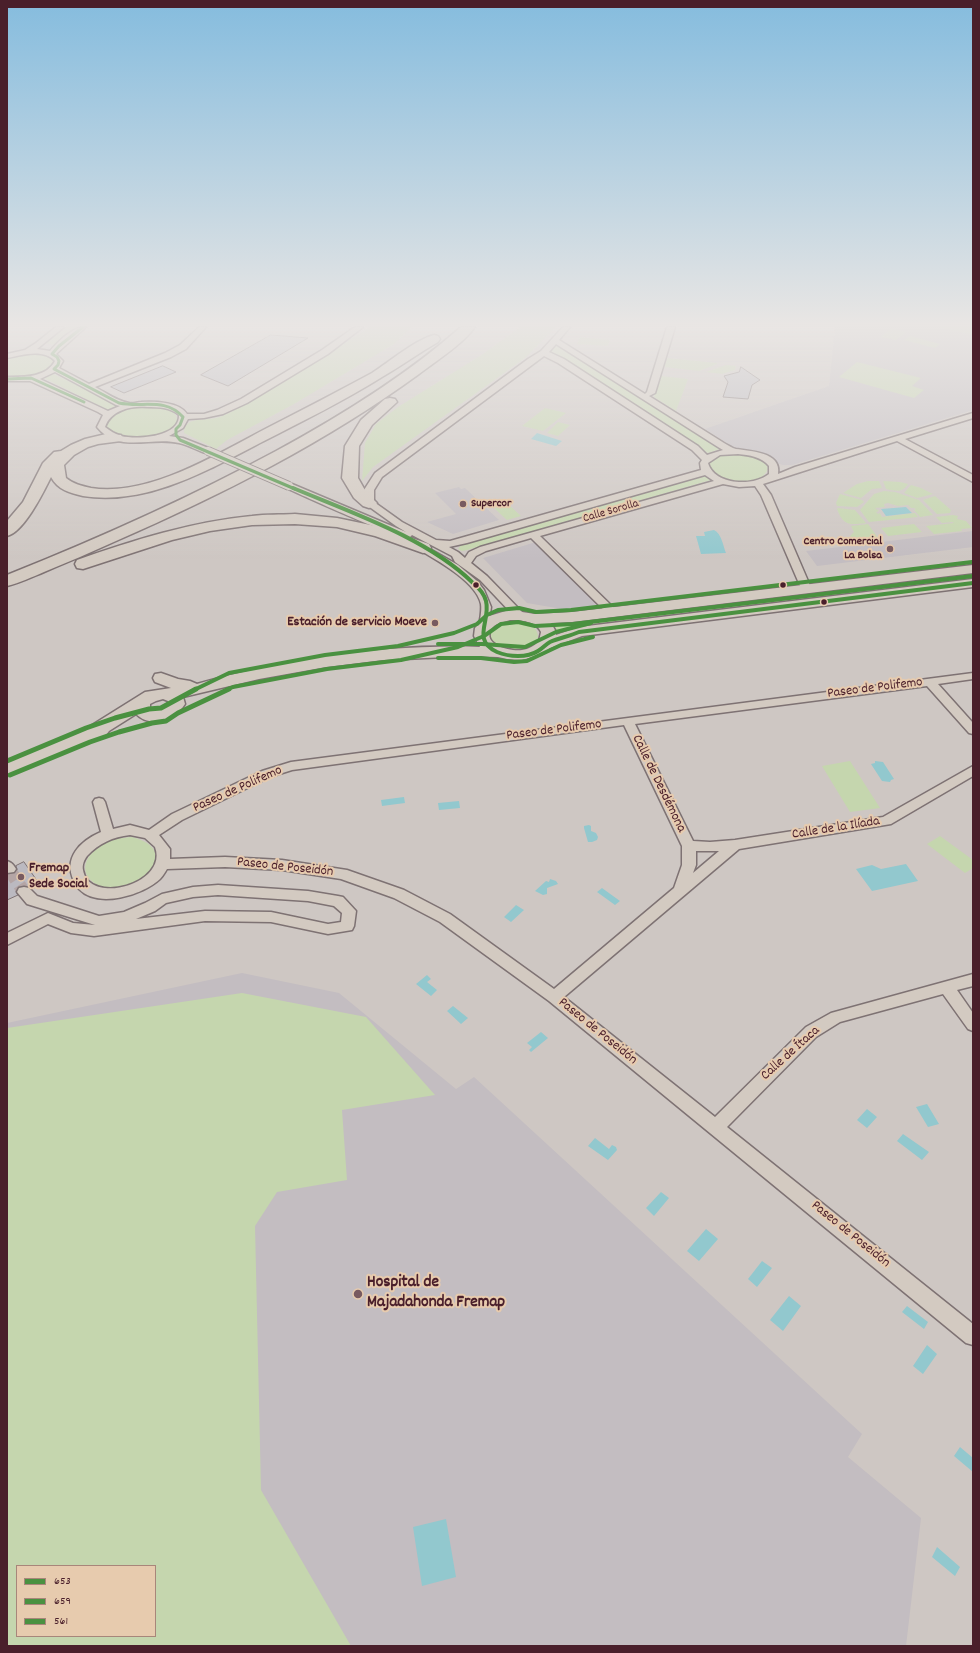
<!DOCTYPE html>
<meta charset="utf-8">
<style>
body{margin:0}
#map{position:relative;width:980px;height:1653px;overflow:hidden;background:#cec7c3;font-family:Dekko,sans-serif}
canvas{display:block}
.frame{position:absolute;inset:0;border:8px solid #4a1f2b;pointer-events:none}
.legend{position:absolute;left:16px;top:1565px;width:140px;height:72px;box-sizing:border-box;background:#e7cbae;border:1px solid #a8867a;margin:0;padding:5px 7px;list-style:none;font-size:12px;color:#4a1f2b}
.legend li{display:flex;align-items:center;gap:8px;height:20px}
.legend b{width:20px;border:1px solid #a8867a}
</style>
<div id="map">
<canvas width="980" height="1653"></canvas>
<div class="frame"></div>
<ul class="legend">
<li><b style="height:5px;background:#4a9140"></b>653</li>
<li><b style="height:5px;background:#4a9140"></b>659</li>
<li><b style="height:5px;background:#4a9140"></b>561</li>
</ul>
</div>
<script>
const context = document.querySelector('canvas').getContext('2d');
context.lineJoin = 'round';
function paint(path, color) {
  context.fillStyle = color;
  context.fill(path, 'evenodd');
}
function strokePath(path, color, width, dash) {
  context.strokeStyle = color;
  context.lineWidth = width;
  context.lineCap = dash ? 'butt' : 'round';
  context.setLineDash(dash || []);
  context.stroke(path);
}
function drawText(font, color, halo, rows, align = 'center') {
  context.font = font + ' Dekko,sans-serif';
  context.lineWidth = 4;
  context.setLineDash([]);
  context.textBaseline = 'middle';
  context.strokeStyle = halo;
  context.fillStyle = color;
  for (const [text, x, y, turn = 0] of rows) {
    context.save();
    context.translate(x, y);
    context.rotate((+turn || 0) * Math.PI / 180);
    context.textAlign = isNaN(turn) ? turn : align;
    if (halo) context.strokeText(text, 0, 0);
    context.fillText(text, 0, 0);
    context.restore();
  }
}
const built = new Path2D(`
 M835,327H973V410L792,465H783L776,463L765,454L754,451L735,448L705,429L829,386Z
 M459,487L461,489L465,488L499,520L453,534L427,522L456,514L435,493Z
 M973,531V547L817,566L806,551Z
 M536,542L600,604L597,608L574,611L527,603L483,558Z
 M242,973L339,993L456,1089L474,1077L862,1434L848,1457L921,1518L906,1646H7V1023ZM17,1566H155V1636H17Z`);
const green = new Path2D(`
 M65,327H78L56,345L44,343Z
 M369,327H412L394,344L294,404L227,440L216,449L184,433C184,416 205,421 216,418C221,417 226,414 231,412L318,361Z
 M520,327H556L525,358L373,467L362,481L365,443L376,424L398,407L483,354Z
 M937,327H973V335Z
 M891,328L906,332L896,340L881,337Z
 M910,336L940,344L935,348L904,340Z
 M580,337L610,340L608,346L577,344Z
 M553,346L561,347L720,449L708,453L549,350Z
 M29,353L47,355L55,360V364C40,375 25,378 7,377V358Z
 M667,358L717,363V364L699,371L664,367Z
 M857,362L921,378L912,386L924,390L914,398L839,377Z
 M726,365L736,366L735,370L722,374L706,372Z
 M53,374L121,406L110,411L42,377Z
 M661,376L688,379L676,411L654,397Z
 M140,406C147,407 155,406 162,407C174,409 184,420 170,429C154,439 121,444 107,428C106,412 128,409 140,406Z
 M545,408L566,413L543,431L522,426Z
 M558,422L570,425L558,436L547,433Z
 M732,453C740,454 780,460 764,475C751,488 716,481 709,465C712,455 723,454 732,453Z
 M702,477H707L711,480L467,550L462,551L458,549L461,545Z
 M868,481H879L882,488L872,489L861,498L843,493L857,484Z
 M883,481L900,482L908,484C902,493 896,491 886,489Z
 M911,485L921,488L933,494L917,498L904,493Z
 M884,491L895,492L919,500L933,515L920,517L914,510L916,509L914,508H911L908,505L898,506L888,503L884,504L885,507L875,508L879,511L876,512L878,514L880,513L882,517L915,513L918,517L869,522L860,510L874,494Z
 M840,494L862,500L864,502L857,507L837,506L836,503Z
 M935,496L951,510L950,513L937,514L923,500Z
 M508,504L521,516L507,520L494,508Z
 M838,508L855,510L866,523C850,525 843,526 837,509Z
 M953,515L958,516L957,519L966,521L972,528L961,529L962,531L934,534L926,526L954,523L952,522L942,523L936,517Z
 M868,524L879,539L854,542L850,536L854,532L851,526Z
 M914,524L922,532L888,536L881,528Z
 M973,572V579L572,628L556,634L554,629L549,622Z
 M516,621C526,622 538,626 538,637C530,657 503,651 490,641L489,633C494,623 506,621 516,621Z
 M850,761L880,808L850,812L822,766Z
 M940,836L973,860V868L965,873L927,844Z
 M132,837C187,851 134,898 102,887C75,876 84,854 105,843C114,838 123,838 132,837Z
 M242,993L366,1017L435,1095L342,1110L347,1180L277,1192L255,1226L261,1490L351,1646H7V1028ZM17,1566H155V1636H17Z`);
const water = new Path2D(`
 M537,433L562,441L556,446L531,439Z
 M906,507L912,513L886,516L881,509Z
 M714,530C722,534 723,546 726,553L701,554L696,536H705L704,532Z
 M875,761L883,762L894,779L891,780L890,782L882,781L871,764L875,763Z
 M404,797L405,803L382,806L381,800Z
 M459,801L460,808L439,810L438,803Z
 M589,825L591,826V831L596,833L598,837L597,840L592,842H588L584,828V826Z
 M906,864L918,881L872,891L856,869L872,865L881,869Z
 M550,879L556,881L558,884L547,888V894L543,895L535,891L546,881L549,882Z
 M602,888L620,901L615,905L597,892Z
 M516,905L524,910L511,922L504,917Z
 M427,975L431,979L427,982L437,990L431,996L416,984Z
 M453,1006L468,1018L461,1024L447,1011Z
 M541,1032L548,1038L531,1052L529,1050L532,1047L527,1043Z
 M927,1104L939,1124L928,1127L916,1107Z
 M867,1109L877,1117L867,1128L857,1120Z
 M903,1134L929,1152L922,1160L897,1141Z
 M595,1138L609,1149L612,1145L616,1147L617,1150L608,1160L588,1146Z
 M661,1192L669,1198L654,1216L646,1208Z
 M706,1229L718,1239L699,1261L687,1251Z
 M762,1261L772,1268L757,1287L748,1279Z
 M789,1296L801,1306L783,1331L770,1320Z
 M907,1306L928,1322L924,1329L902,1312Z
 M927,1345L937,1354L923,1374L913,1366Z
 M960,1447L973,1458V1472L954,1456Z
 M446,1519L456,1577L422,1586L413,1527Z
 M937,1547L960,1567L955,1576L932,1557Z`);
const building = new Path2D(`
 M271,335L308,338L228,386L201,375Z
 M163,366L176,372L124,393L111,387Z
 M741,367L760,380L752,385L748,399L723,397L728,382L724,376L739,372Z
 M24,862L40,885L32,889L24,886L19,887L16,891L18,895L7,900V874L15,873L17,870L16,866Z`);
const streetTunnel = new Path2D(`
 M9,869L24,892`);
const street = new Path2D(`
 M56,327H64L37,349L50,351C59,341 72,327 86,327L56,354L63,361L59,368L89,384L165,353L180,345L199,327H206L186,349L171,357L95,387C105,392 117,401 129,403C133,404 137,402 141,402C154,401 180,402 187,414H204L217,410L241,399L322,350L355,327H363L328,354L247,403L223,414L204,418L188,419L183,428L169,436L183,438L211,449L212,451L208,454C198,451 189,445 179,443C152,436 118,454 97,427L103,415L98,412L30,381H7V377C23,377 46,378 55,361C44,348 21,355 7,358V354L25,350L36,343ZM55,372L116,405L120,406L108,411L40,379ZM147,407C158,407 170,407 179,415C180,437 138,440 121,436C115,434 110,431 105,427C111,410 131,406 147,407Z
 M563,327H570L559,340L645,394L647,392L667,327H675L655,393L649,396L724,443C728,445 732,448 736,449C750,451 782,452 778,474L795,467L973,413V418L905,439L973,475V482L897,441L763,484L771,495L811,588L806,591L801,588L761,495L755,486L739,487L723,484L540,536L616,610L617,612L616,614H608L531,538L486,551L476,556L471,563L487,576L523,613L524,615L519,618L515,617L480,580L455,562L452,556L412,535L410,537C398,540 304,496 286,488L284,486L286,484H292L406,532L396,526L364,503V490L375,473L528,359L541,351ZM556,344L718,447L723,450L707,455L698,446L564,359L549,352ZM544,356L558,363L692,450L702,460L700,463L701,470L450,541L436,540L402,522L374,502V490L382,477ZM738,454C749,455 762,457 769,466V474C753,487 714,485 708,463L720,455ZM705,475L714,481L480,547L469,552L465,558L458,552L449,547L467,543Z
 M414,540L458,565L477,581L484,590L491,607L488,628H480L479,626C480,619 482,611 481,604C476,580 431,557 411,545L409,543Z
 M973,673V679L938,684L973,723V734L969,733L927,686L635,724L693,841L710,842L735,840L883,817L973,766V776L891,824L739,849L564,997L715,1117L806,1027L831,1013L973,974V986L957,990L973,1013V1031L968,1029L943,994L840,1022L816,1037L727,1127L973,1324V1345L966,1343L549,1001L440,922L394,898L341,879L282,870L225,867L167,869C165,872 163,876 160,879C143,895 98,909 79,889C77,887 76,883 74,881C63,858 80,841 101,832L93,802L95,799L99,798L103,799L105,802L113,829L130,825L149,830L172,814L262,771L291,762ZM624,725L682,846V865L674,888L554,989L450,914L404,890L347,870L282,860L225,857L170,859V849L159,835L182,820L270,777L292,770ZM130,835L145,838L155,847C169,884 89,906 83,870C82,865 84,860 87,856C99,843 113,837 130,835ZM696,851H719L693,873L696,865Z
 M7,861C12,863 13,864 16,869L14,872L7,873Z
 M218,885L308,891L338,896L343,897L356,911L354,926L352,930L328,934L271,922L205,921L94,936L71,933L48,924L7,945V933L48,913L73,923L95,925L27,904L17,892L19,888L24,887L29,888L37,896L99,916L124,912L145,903L162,894L193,887ZM218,895L308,901L334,906L342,913L341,922L328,924L271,912L205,911L136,919L155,911L166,903L193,897Z`);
const secondary = new Path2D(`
 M973,565V573L572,622L551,623L556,632V635L579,627L973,579V587L582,636L550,648L542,654L522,660L507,659L498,657L468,656L383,660L326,667L259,679L183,697L185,704C176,719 151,729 136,714L109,731L106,735L7,775V762L81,732L145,692L171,688L155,682L153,678L155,674L161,673L178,679L190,681L197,684C288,658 385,644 480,647L474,636L475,628L486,617L509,610L535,614L572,612ZM510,620C521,620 536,621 541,632L539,641C534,646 529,649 522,650C512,652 482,645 491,630C494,623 504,622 510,620ZM163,699L168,701V704L159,710H154L150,708V704L156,701Z`);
const highway = new Path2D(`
 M461,327H475C464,343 435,362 419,374C326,442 221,495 116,541C92,552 68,562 44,572C32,577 20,583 7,586V575C99,538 189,498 276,451C341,416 405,376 461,327Z
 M434,335L438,336L440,339L438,342C419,353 401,366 382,377C344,401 303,421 262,442C208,470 147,506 83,496C70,493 58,490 51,477C43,493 24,532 7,536V521L23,502L43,463L54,452L61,451L71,445L85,439L106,434L121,435L123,438L121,441L98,444L88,447L74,455L64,465L66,478C73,484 82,486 91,488C149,497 217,454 267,428C302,410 337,392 372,373C389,362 415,340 434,335Z
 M390,398L395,399L397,402L372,425L359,446L358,478L366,492L377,503L375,506L369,508L363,506L354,498L342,478L345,446L361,420L385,399Z
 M295,514L337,518L380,527L429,544L431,548L429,552L423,553L375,536L337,527L295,524L252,525L210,531L172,540L83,569L77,568L75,564L77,560C134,540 191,522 252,516C266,514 280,515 295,514Z`);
const streetBridge = new Path2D(`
 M208,451L289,486`);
const bus1Far1 = new Path2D(`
 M83,327L59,346L52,354L57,357L59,361L58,365L54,369L119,403C143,408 165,397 183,417L180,425L176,429V435L180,440L295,489
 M7,379L31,378L84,402`);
const bus1 = new Path2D(`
 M293,488C350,512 427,538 472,582C478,587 484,593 486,601C491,621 471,640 497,652C509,657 527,658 538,651C543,648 546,644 550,642C559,638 570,636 579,632L973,583`);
const bus2Far1 = new Path2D(`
 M438,658H481L514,662L527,661L561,645L593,637
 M226,690L233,687L327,669L401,660L458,647L484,636L501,624L518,622L535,626L573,624L973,576`);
const bus2 = new Path2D(`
 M10,775L90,742L119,732L152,723L166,721L178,713L229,689`);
const bus3Far1 = new Path2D(`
 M438,644H482L525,647L556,632L591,623
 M194,690L229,673L325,655L398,646L454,633L477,624L487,615L498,610L519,608L536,612L571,610L972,562`);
const bus3 = new Path2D(`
 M7,761L86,728L115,718L149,709L161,708L196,689`);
const markers = [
 [463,504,4,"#785a60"],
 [890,549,4,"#785a60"],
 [476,585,3.5,"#4a1f2b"],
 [783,585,3.5,"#4a1f2b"],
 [824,602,3.5,"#4a1f2b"],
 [435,623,4,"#785a60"],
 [21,877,4,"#785a60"],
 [358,1294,5,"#785a60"]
];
const farPoinames = [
 ["Supercor",471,504],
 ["Centro Comercial",882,542,"right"],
 ["La Bolsa",882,556,"right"]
];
const farStreetnames = [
 ["Calle Sorolla",611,512,-16]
];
const poiNames = [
 ["Estación de servicio Moeve",427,623],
 ["Fremap",29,869,"left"],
 ["Sede Social",29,885,"left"]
];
const streetNames = [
 ["Paseo de Polifemo",875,689,-7],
 ["Paseo de Polifemo",554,731,-7],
 ["Calle de Desdémona",658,784,64],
 ["Paseo de Polifemo",238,790,-24],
 ["Calle de la Ilíada",836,829,-9],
 ["Paseo de Poseidón",285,868,6],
 ["Paseo de Poseidón",597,1032,39],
 ["Calle de Ítaca",791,1054,-42],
 ["Paseo de Poseidón",850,1235,39]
];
const nearPoinames = [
 ["Hospital de",367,1284],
 ["Majadahonda Fremap",367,1304]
];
paint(built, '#c3bdc1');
paint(green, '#c5d6ae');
paint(water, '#92c8ce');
paint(building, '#bbb9c0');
strokePath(building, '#7e7273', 1);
strokePath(streetTunnel, '#b4a5a5', 13, [13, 6]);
strokePath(street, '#7e7273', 3);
strokePath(secondary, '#7e7273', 3);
strokePath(highway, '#7e7273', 3);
paint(street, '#d3cac1');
paint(secondary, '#d3cac1');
paint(highway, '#d3cac1');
strokePath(streetBridge, '#7e7273', 10, []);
strokePath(streetBridge, '#d3cac1', 8);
strokePath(bus1Far1, '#4a9140', 3);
strokePath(bus1, '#4a9140', 4);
strokePath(bus2Far1, '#4a9140', 4);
strokePath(bus2, '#4a9140', 5);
strokePath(bus3Far1, '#4a9140', 4);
strokePath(bus3, '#4a9140', 5);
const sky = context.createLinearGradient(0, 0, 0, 559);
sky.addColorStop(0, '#85bcde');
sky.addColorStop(0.58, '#e9e6e4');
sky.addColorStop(1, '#e9e6e400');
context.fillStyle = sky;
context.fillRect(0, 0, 980, 559);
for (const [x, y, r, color] of markers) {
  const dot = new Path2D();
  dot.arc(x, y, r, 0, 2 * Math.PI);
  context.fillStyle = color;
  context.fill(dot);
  strokePath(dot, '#e7cbae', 1.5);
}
drawText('bold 12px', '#4a1f2b', '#e7cbae', farPoinames, 'left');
drawText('12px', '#4a1f2b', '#e7cbae', farStreetnames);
drawText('bold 14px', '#4a1f2b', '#e7cbae', poiNames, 'right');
drawText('14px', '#4a1f2b', '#e7cbae', streetNames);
drawText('bold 17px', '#4a1f2b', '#e7cbae', nearPoinames, 'left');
</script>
